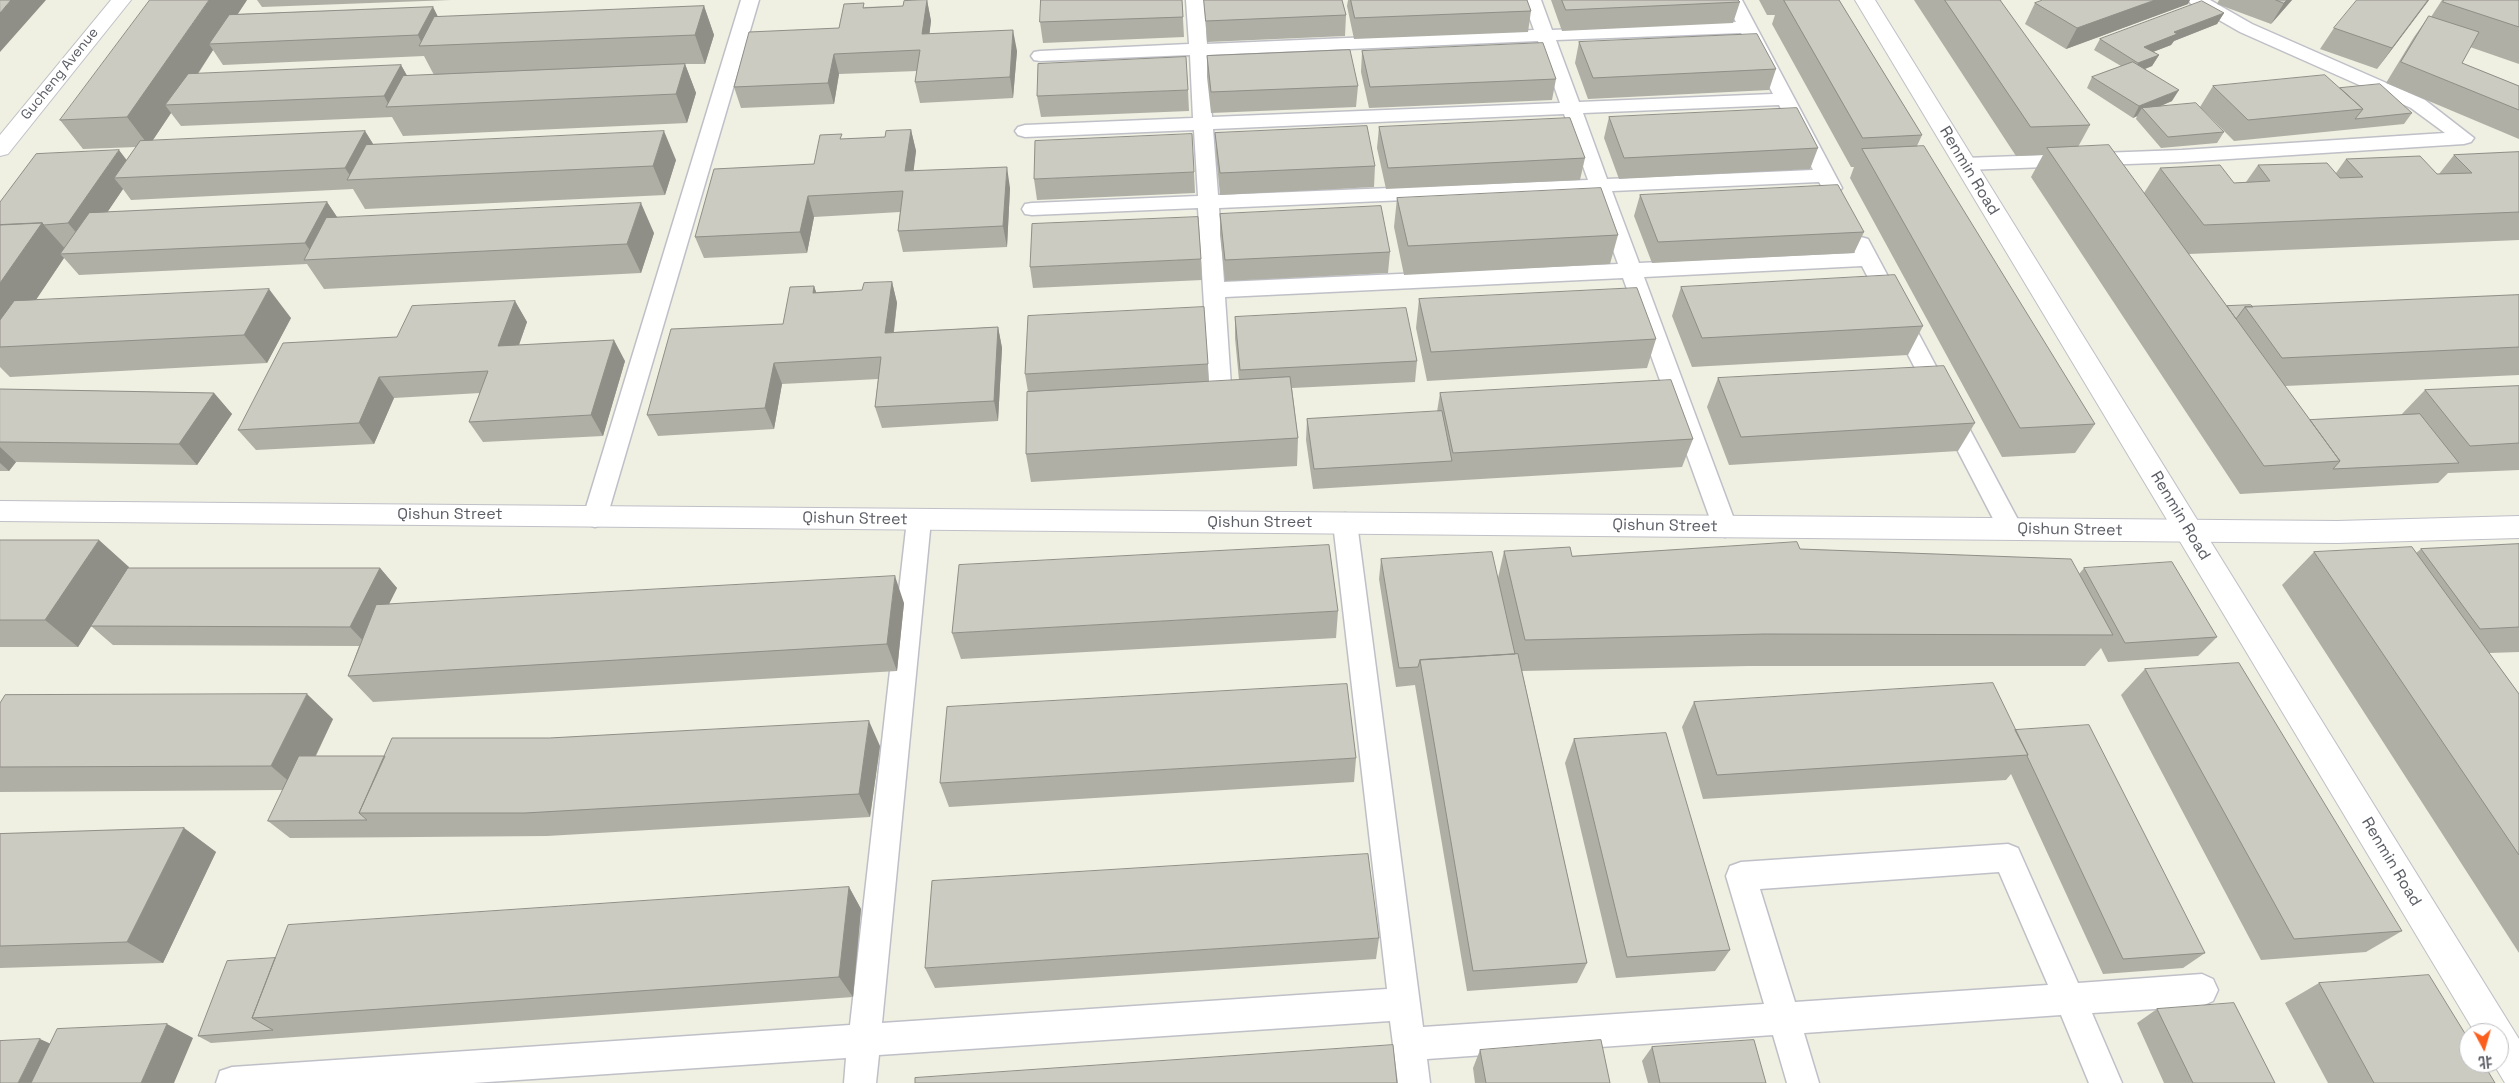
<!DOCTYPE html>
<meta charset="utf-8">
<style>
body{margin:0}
#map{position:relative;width:2519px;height:1083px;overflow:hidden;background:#efefe2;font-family:"Space Grotesk","Noto Sans SC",sans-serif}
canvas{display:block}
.north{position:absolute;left:2459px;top:1023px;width:50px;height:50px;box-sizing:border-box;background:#fff;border:1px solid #bdbec1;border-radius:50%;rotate:174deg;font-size:14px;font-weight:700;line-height:20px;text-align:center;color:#5b5d65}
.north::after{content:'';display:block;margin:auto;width:18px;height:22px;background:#fb5f1d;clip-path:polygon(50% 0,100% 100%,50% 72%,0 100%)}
</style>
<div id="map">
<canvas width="2519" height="1083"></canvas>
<div class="north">北</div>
</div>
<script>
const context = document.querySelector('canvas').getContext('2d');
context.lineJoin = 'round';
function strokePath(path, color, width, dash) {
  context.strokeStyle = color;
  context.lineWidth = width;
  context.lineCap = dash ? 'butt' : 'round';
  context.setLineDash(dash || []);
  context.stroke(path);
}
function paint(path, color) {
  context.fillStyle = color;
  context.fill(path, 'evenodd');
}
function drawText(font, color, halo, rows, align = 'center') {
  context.font = font + ' "Space Grotesk",sans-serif';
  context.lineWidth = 4;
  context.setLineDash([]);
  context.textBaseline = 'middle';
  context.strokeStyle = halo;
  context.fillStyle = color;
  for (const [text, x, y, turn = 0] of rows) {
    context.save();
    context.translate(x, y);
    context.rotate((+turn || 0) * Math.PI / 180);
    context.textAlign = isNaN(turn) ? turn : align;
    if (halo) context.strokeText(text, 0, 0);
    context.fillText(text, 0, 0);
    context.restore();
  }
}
const service = new Path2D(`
 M741,0H759L607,517L604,524L595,527L586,524L583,517Z
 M1186,0H1204L1207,44L1534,30L1523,0H1541L1552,30L1736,22L1724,0H1742L1842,188L1839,192L1832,194L1825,192L1819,182L1612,191L1639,263L1855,253L1851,244L1854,239L1861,237L1868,239L2023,529L2020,536L2011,539L2002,536L1862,266L1644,277L1737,527L1734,534L1725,537L1716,534L1713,527L1623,278L1225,297L1231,386L1228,392L1220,394L1212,392L1209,386L1198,208L1032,215L1025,214L1022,209L1025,204L1032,203L1198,196L1194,130L1025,137L1018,135L1015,131L1018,127L1025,125L1193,118L1190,55L1040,61L1034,60L1031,56L1034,52L1040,51L1189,44ZM1741,33L1773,94L1579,102L1556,40ZM1538,41L1560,103L1212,117L1208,55ZM1779,105L1813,170L1607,179L1583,113ZM1564,114L1588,180L1218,195L1213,129ZM1592,192L1618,264L1224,282L1219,208Z
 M2188,0H2210L2252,24L2425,100L2474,138L2471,142L2464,144L2182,162L1965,170L1958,168L1955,164L1958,160L1965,158L2182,150L2445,133L2411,108L2240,32L2191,4Z
 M919,510L928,513L931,520L882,1023L1387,989L1333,523L1336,516L1345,513L1354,516L1357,523L1423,1027L1764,1004L1726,876L1730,866L1741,862L2008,844L2018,848L2078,983L2202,974L2213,979L2218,990L2213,1001L2202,1006L2092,1013L2122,1083H2089L2061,1015L1804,1033L1819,1083H1787L1773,1035L1427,1059L1430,1083H1398L1390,1021L879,1055L876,1083H844L846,1058L473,1083H216L220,1071L232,1067L850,1025L907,520L910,513ZM1999,872L2048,985L1795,1002L1760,889Z`);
const minor = new Path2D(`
 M0,501L2337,521L2519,516V538L2337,543L0,521Z`);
const tertiary = new Path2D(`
 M111,0H131L8,154L0,156V135Z
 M1855,0H1875L2519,1039V1083H2505L2493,1063H2499V1033H2475Z`);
const wall = new Path2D(`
 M247,0L238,14L433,7L438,17L704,6L714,35L705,64H685L696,93L687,123L403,136L392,117L181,126L171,113L152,141L365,131L373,144L676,160L665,195L365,209L353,189L131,200L123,189L107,212L327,202L337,217L654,233L641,273L324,289L307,264L79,275L64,258L36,300L291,318L267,363L10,377L0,367V202L127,160L136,147L83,149L60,120ZM213,50L223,65L424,56L434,75L407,76L401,65L198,74Z
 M257,0H451L262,7Z
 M927,0L931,21L929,34L1017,51L1013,98L920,103L915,82L917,71L839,74L834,104L741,108L734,87L839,28L865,7L903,6Z
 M1182,0L1184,37L1043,43L1040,22Z
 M1204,0H1342L1346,15L1345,36L1207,42Z
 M1348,0H1527L1531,11L1528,32L1354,39L1347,6Z
 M1551,0H1738L1740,2L1733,23L1562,31Z
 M1759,0H1839L1922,135L1917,146L2095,424L2075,453L2002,457L1850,178L1854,167H1851L1772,24L1775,15H1767Z
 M1914,0H2002L2000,1L2090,125L2078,147L2144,193L2160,168L2234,183L2246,182L2258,165L2336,173L2346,159L2437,174H2439L2454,155L2519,152V240L2189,254L2227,306L2253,307L2519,295V375L2285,386L2310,420L2401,415L2425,390L2519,386V470L2448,473L2438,483L2240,494L2031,177L2043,155L2016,156Z
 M2219,0H2292L2271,24L2217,4Z
 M2429,0L2377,69L2320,49L2334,28Z
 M2442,0H2519V64L2470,47L2462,63L2519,86V139L2386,83L2414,37L2429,16L2431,17Z
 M2035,3L2188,4L2066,49L2025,24Z
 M2224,13L2217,24L2174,41L2171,45L2153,52L2159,55L2152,66L2145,69L2172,101L2161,106L2224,132L2217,143L2161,148L2136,119L2137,116L2133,118L2087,88L2092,77L2121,66L2094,50L2100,39Z
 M1579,42L1776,69L1769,90L1588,99L1575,63Z
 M1362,51L1556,79L1552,100L1369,108L1361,72Z
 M1207,56L1358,86L1356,107L1211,113L1207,77Z
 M2213,86L2340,88L2412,113L2404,124L2234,141L2200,107Z
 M1188,90L1189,111L1041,117L1037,96Z
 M1609,117L1818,148L1810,169L1619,179L1604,138Z
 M1379,127L1585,158L1580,180L1386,189L1377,148Z
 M911,130L916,151L913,171L1010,188L1007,247L903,252L898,231L900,212L814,217L807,253L704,258L695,237L814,164L844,139L885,137Z
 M1215,133L1375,166L1374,187L1220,195L1216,154Z
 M1194,172L1195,193L1037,200L1034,179Z
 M1640,195L1864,232L1854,253L1652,263L1634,216Z
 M1397,198L1618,235L1610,264L1404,275L1394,227Z
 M1220,214L1390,252L1388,273L1225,281L1220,235Z
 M1201,259L1202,280L1033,288L1030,267Z
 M892,282L897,303L894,332L998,327L1002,348L998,421L882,428L875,407L878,379L782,384L774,429L658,436L647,415L783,324L814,286L816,292L862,290Z
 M1681,287L1923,326L1908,355L1692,367L1672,316Z
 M1419,299L1656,339L1647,368L1427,381L1416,328Z
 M515,301L527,322L519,345L625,361L603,436L483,442L469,422L480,393L394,398L374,444L256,450L238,430L397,337Z
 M1235,317L1417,361L1415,382L1292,388L1298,438L1297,466L1031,482L1026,454L1028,392L1025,374L1208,364L1209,382L1239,380L1235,338Z
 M1718,378L1975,423L1958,451L1729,465L1707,407Z
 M0,389L214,393L232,414L197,465L16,462L9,471H0Z
 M1440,393L1693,439L1682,467L1313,489L1306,440L1307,419L1437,412Z
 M0,540L129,567V568H380L397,588L389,604L904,603L897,671L373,702L348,676L359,646L113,645L91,626L78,647H0Z
 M2519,544V652L2489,653L2519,694V953L2282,585L2314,552L2416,553L2421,549Z
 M1800,549L2079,574L2084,568L2217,637L2198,656L2108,662L2101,648L2085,666H1748L1522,671L1587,963L1577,983L1467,991L1415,685L1396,687L1379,579L1381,559L1498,578L1504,551L1572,556Z
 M1338,611L1336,638L961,659L952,633Z
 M2145,669L2402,931L2366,952L2261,960L2121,695Z
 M1694,702L2015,730L2205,953L2183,968L2103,974L2011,774L2006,780L1703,799L1682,727Z
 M0,703L333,719L316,756H385L880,746L870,817L547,836L290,838L268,821L283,790L0,792Z
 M1574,739L1730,950L1715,971L1616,978L1565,763Z
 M1356,758L1354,782L949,807L940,783Z
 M184,828L216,852L163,963L0,968V834Z
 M849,887L861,909L853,997L211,1043L198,1036L275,958Z
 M1379,938L1376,959L935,988L925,968Z
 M2319,983L2495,1083H2328L2285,1003Z
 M2157,1009L2275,1083H2164L2137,1023Z
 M1652,1047L1766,1083H1648L1642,1061Z
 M1480,1050L1610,1083H1475L1473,1068Z`);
const shadedWall = new Path2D(`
 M11,0H46L0,52V13Z
 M209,0H247L218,43L209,44L213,50L177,105H165L171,113L149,146L127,117Z
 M927,0L931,21L927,55L922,34Z
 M2155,0H2190L2188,4L2066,49L2077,28Z
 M2287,0H2292L2271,24L2284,3Z
 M2428,0H2429L2377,69L2392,48Z
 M704,6L714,35L705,64L695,35Z
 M433,7L443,27L423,46L418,35Z
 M2224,13L2217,24L2174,41L2171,45L2137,58L2144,47L2174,32Z
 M1013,30L1017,51L1013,98L1010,77Z
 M834,54L839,74L834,104L828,83Z
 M2159,55L2152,66L2132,74L2138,63Z
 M685,64L696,93L687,123L676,94Z
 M401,65L413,86L390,107L384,96Z
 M2179,90L2172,101L2146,112L2142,108L2137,116L2133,118L2139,106Z
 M911,130L916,151L911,192L905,171Z
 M365,131L378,152L353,180L345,168Z
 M664,131L676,160L665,195L653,166Z
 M119,150L135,171L114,178L123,189L86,244L68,223Z
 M1007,167L1010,188L1007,247L1003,226Z
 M808,196L814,217L807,253L800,232Z
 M327,202L341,223L316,259L305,243Z
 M641,203L654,233L641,273L627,244Z
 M42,223L68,252L60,254L64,258L4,347H0V283Z
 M892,282L897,303L891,353L885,333Z
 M814,286L821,307L813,293Z
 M269,289L291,318L267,363L244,335Z
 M515,301L527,322L511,367L498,346Z
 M998,327L1002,348L998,421L994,401Z
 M614,340L625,361L603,436L591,415Z
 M774,363L782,384L774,429L765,408Z
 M379,377L394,398L374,444L359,423Z
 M214,393L232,414L197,465L179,444Z
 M0,447L16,462L9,471L0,463Z
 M99,540L129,567L78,647L45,620Z
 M380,568L397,588L368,646L350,627Z
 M895,576L904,603L897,671L887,644Z
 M307,694L333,719L299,790L271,766Z
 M869,721L880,746L870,817L859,794Z
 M184,828L216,852L163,963L127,942Z
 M849,887L861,909L853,997L839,977Z
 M167,1024L193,1038L174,1083H141Z
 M40,1039L80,1057L67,1083H18Z`);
const building = new Path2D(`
 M0,0H11L0,13Z
 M150,0H209L127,117L60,120Z
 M927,0L922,34L1013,30L1010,77L915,82L920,50L834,54L828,83L734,87L749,32L839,28L844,4L864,3L863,8L903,6L904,1Z
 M1041,0H1182L1183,17L1040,22Z
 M1204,0H1342L1346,15L1206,21Z
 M1351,0H1527L1531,11L1355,18Z
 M1562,0H1738L1740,2L1566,10Z
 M1784,0H1839L1922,135L1863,138Z
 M1945,0H2000L2090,125L2031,127Z
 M2043,0H2155L2077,28L2035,3Z
 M2276,0H2287L2284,3Z
 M2357,0H2428L2392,48L2334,28Z
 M2444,0H2519V27L2443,2Z
 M2202,1L2224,13L2174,32L2177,34L2144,47L2159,55L2138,63L2100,39Z
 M704,6L695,35L419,46L434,17Z
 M433,7L418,35L209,44L229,15Z
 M2429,16L2479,32L2462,63L2519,86V110L2401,62Z
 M1757,34L1776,69L1593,78L1579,42Z
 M1543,43L1556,79L1370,87L1362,51Z
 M1350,50L1358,86L1211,92L1207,56Z
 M1186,57L1188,90L1037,96L1038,64Z
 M2133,62L2179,90L2139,106L2092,77Z
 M685,64L676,94L386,107L403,76Z
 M401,65L384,96L165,105L188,74Z
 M2325,75L2363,109L2248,120L2213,86Z
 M2380,84L2412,113L2355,119L2363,109L2340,88Z
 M2196,103L2224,132L2168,137L2142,108Z
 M1797,108L1818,148L1624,158L1609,117Z
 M1570,118L1585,158L1388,168L1379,127Z
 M1367,126L1375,166L1220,173L1215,133Z
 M911,130L905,171L1007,167L1003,226L898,231L903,191L808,196L800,232L695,237L714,169L814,164L820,135L842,134L840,139L885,137L886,131Z
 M365,131L345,168L114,178L140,141Z
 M664,131L653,166L347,180L366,145Z
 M1192,134L1194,172L1034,179L1035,141Z
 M2109,145L2340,461L2264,466L2047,148Z
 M1924,146L2095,424L2020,428L1862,149Z
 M119,150L68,223L44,225L42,223L0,225V202L36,154Z
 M2519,152V212L2204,225L2160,168L2220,165L2234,183L2270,181L2258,165L2327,163L2340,178L2363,177L2346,159L2420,156L2437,174L2472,173L2454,155Z
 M1838,185L1864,232L1658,242L1640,195Z
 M1601,188L1618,235L1408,246L1397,198Z
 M327,202L305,243L60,254L89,213Z
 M641,203L627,244L304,260L326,218Z
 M1381,206L1390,252L1225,260L1220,214Z
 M1198,217L1201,259L1030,267L1032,224Z
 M42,223L0,283V225Z
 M1895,275L1923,326L1702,338L1681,287Z
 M892,282L885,333L998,327L994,401L875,407L881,357L774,363L765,408L647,415L671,329L783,324L790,287L814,286L813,293L862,290L864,283Z
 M1637,288L1656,339L1431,352L1419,299Z
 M269,289L244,335L0,347V320L14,301Z
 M2519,295V347L2282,358L2245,307Z
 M515,301L498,346L614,340L591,415L469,422L488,371L379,377L359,423L238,430L283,343L397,337L412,306Z
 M2251,305L2253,307H2245L2236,319L2227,306Z
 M1204,307L1208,364L1025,374L1028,316Z
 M1406,308L1417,361L1240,370L1235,317Z
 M1944,366L1975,423L1741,437L1718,378Z
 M1290,377L1298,438L1026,454L1027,392Z
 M1671,380L1693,439L1453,453L1440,393Z
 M2519,386V443L2470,446L2425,390Z
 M0,389L214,393L179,444L0,442Z
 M1442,411L1452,461L1314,469L1307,419Z
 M2420,414L2459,463L2333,469L2340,461L2310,420Z
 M0,540H99L45,620H0Z
 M1797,542L1800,549L2071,559L2113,635L1764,634L1525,640L1504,551L1570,547L1572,556Z
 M2519,544V627L2480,629L2421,549Z
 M1329,545L1338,611L952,633L959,565Z
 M2412,547L2519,694V855L2314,552Z
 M1492,552L1515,654L1420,660L1418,667L1399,668L1381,559Z
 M2172,562L2217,637L2125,643L2084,568Z
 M128,568H380L350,627L91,626Z
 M895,576L887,644L348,676L376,605Z
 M1518,654L1587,963L1473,971L1420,660Z
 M2239,663L2402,931L2294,939L2145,669Z
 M1993,683L2028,755L1717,775L1694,702Z
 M1347,684L1356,758L940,783L947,707Z
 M307,694L271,766L0,767V703L5,695Z
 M869,721L859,794L525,813H359L392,738H549Z
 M2089,725L2205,953L2123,959L2027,756L2028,755L2015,730Z
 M1666,733L1730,950L1627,957L1574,739Z
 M299,756H385L359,813L367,820L268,821Z
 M184,828L127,942L0,946V834Z
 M1368,854L1379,938L925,968L932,881Z
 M849,887L839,977L252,1018L288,925Z
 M275,958L252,1018L273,1030L198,1036L227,961Z
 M2429,975L2469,1040V1063H2483L2495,1083H2374L2319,983Z
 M2234,1003L2275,1083H2193L2157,1009Z
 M167,1024L141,1083H31L57,1029Z
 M40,1039L18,1083H0V1041Z
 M1601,1040L1610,1083H1486L1480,1050Z
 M1754,1040L1766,1083H1660L1652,1047Z
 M1393,1045L1397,1083H915V1078Z`);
const farStreetnames = [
 ["Gucheng Avenue",60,74,-51]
];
const streetNames = [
 ["Renmin Road",1969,171,59],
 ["Qishun Street",450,515],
 ["Renmin Road",2180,516,59],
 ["Qishun Street",855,519,1],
 ["Qishun Street",1260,523],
 ["Qishun Street",1665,526,1],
 ["Qishun Street",2070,530,1],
 ["Renmin Road",2391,862,59]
];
strokePath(service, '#bfc0c7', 3);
strokePath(minor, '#bfc0c7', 2);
strokePath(tertiary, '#bfc0c7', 2);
paint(service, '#fff');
paint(minor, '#fff');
paint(tertiary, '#fff');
paint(wall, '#afafa6');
paint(shadedWall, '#8f8e87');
paint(building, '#cccbc1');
strokePath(building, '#8f8e87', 1);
drawText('14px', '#5b5d65', '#fff', farStreetnames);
drawText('16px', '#5b5d65', '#fff', streetNames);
</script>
